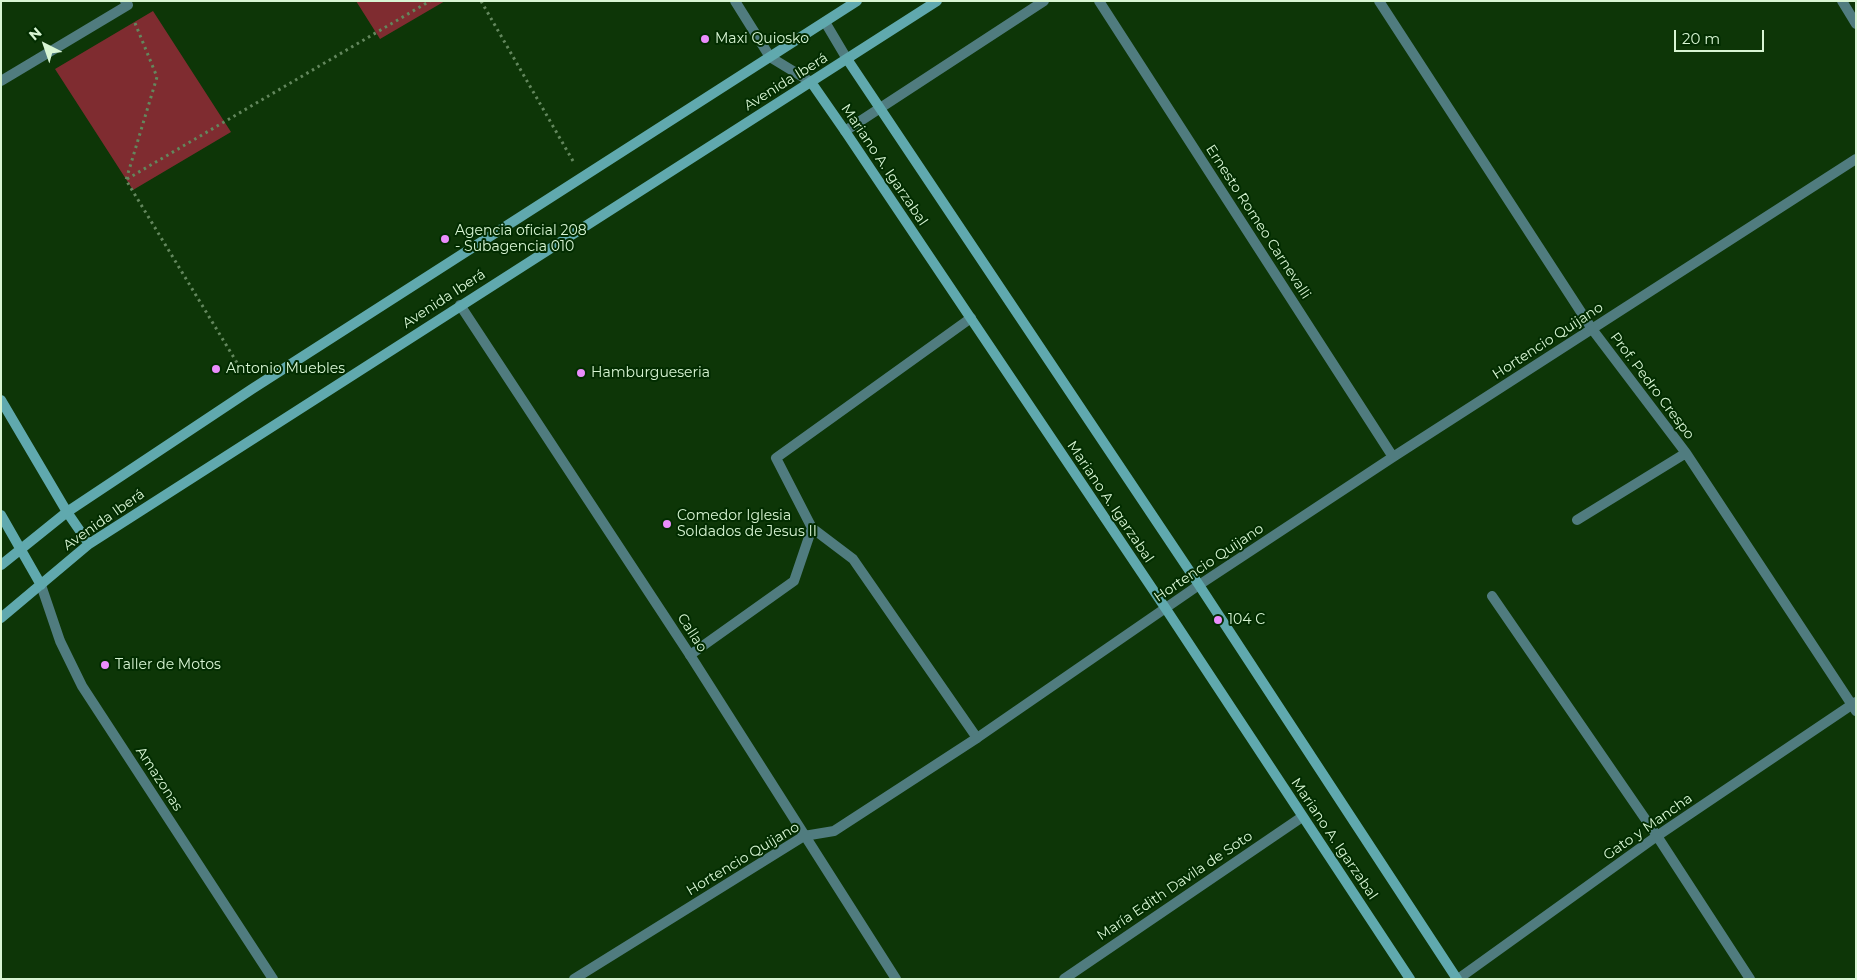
<!DOCTYPE html>
<meta charset="utf-8">
<style>
body{margin:0}
#map{position:relative;width:1857px;height:980px;overflow:hidden;background:#0d3607;font-family:Montserrat,sans-serif}
canvas{display:block}
.frame{position:absolute;inset:0;border:2px solid #d8f5d3;pointer-events:none}
.north{position:absolute;left:20px;top:20px;width:50px;height:50px;-webkit-text-stroke:4px #022c00;paint-order:stroke;rotate:319deg;font-size:14px;font-weight:700;line-height:20px;text-align:center;color:#d8f5d3}
.north::after{content:'';display:block;margin:auto;width:18px;height:22px;background:#d8f5d3;clip-path:polygon(50% 0,100% 100%,50% 72%,0 100%)}
.scale{position:absolute;left:1674px;top:30px;width:90px;height:22px;box-sizing:border-box;border:2px solid #d8f5d3;border-top:0;padding-left:6px;font-size:15px;line-height:18px;white-space:nowrap;color:#d8f5d3;-webkit-text-stroke:4px #022c00;paint-order:stroke}
</style>
<div id="map">
<canvas width="1857" height="980"></canvas>
<div class="frame"></div>
<div class="north">N</div>
<div class="scale">20 m</div>
</div>
<script>
const context = document.querySelector('canvas').getContext('2d');
context.lineJoin = 'round';
function paint(path, color) {
  context.fillStyle = color;
  context.fill(path, 'evenodd');
}
function strokePath(path, color, width, dash) {
  context.strokeStyle = color;
  context.lineWidth = width;
  context.lineCap = dash ? 'butt' : 'round';
  context.setLineDash(dash || []);
  context.stroke(path);
}
function drawText(font, color, halo, rows, align = 'center') {
  context.font = font + ' Montserrat,sans-serif';
  context.lineWidth = 4;
  context.setLineDash([]);
  context.textBaseline = 'middle';
  context.strokeStyle = halo;
  context.fillStyle = color;
  for (const [text, x, y, turn = 0] of rows) {
    context.save();
    context.translate(x, y);
    context.rotate((+turn || 0) * Math.PI / 180);
    context.textAlign = isNaN(turn) ? turn : align;
    if (halo) context.strokeText(text, 0, 0);
    context.fillText(text, 0, 0);
    context.restore();
  }
}
const green = new Path2D(`
 M356,1H445L380,39Z
 M153,11L231,132L133,190L55,69Z`);
const path = new Path2D(`
 M481,1L573,161
 M135,23L157,77L126,180L242,371
 M127,179L430,1`);
const service = new Path2D(`
 M845,131L1044,1
 M812,528L853,559L977,738
 M690,655L794,581L812,528L776,458L971,318`);
const minor = new Path2D(`
 M735,1L770,57L811,82
 M1099,1L1393,457
 M1379,1L1592,329L1686,453L1856,711
 M1842,1L1856,24
 M825,22L847,59
 M1,81L128,5L125,1
 M460,305L690,655L896,979
 M1577,520L1686,453
 M41,585L60,641L82,686L273,979
 M1492,596L1657,836L1750,979
 M574,979L804,836L834,831L977,738L1199,585L1393,457L1856,159
 M1064,979L1302,817
 M1458,979L1657,836L1856,702`);
const secondary = new Path2D(`
 M847,59L1199,585L1457,979
 M811,82L845,131L1166,609L1410,979
 M1,400L67,512L89,544
 M1,515L41,585
 M1,565L67,512L252,389L857,1
 M1,618L89,544L937,1`);
const markers = [
 [705,39,5,"#eb8dfc"],
 [445,239,5,"#eb8dfc"],
 [216,369,5,"#eb8dfc"],
 [581,373,5,"#eb8dfc"],
 [667,524,5,"#eb8dfc"],
 [1218,620,5,"#eb8dfc"],
 [105,665,5,"#eb8dfc"]
];
const poiNames = [
 ["Maxi Quiosko",715,39],
 ["Agencia oficial 208",455,231],
 ["- Subagencia 010",455,247],
 ["Antonio Muebles",226,369],
 ["Hamburgueseria",591,373],
 ["Comedor Iglesia",677,516],
 ["Soldados de Jesus II",677,532],
 ["104 C",1228,620],
 ["Taller de Motos",115,665]
];
const streetNames = [
 ["Avenida Iberá",786,82,-32],
 ["Mariano A. Igarzabal",884,165,56],
 ["Ernesto Romeo Carnevalli",1258,222,57],
 ["Avenida Iberá",444,299,-33],
 ["Hortencio Quijano",1548,341,-33],
 ["Prof. Pedro Crespo",1652,386,53],
 ["Mariano A. Igarzabal",1110,502,56],
 ["Avenida Iberá",104,520,-35],
 ["Hortencio Quijano",1209,563,-34],
 ["Callao",692,633,57],
 ["Amazonas",159,779,57],
 ["Gato y Mancha",1648,827,-35],
 ["Mariano A. Igarzabal",1334,839,56],
 ["Hortencio Quijano",743,859,-31],
 ["María Edith Davila de Soto",1175,886,-34]
];
paint(green, '#7f2c30');
strokePath(path, '#63875d', 3, [2.5, 4]);
strokePath(service, '#507c7f', 10);
strokePath(minor, '#507c7f', 10);
strokePath(secondary, '#60a9ae', 10);
for (const [x, y, r, color] of markers) {
  const dot = new Path2D();
  dot.arc(x, y, r, 0, 2 * Math.PI);
  context.fillStyle = color;
  context.fill(dot);
  strokePath(dot, '#022c00', 2);
}
drawText('14px', '#d8f5d3', '#022c00', poiNames, 'left');
drawText('14px', '#d8f5d3', '#022c00', streetNames);
</script>
